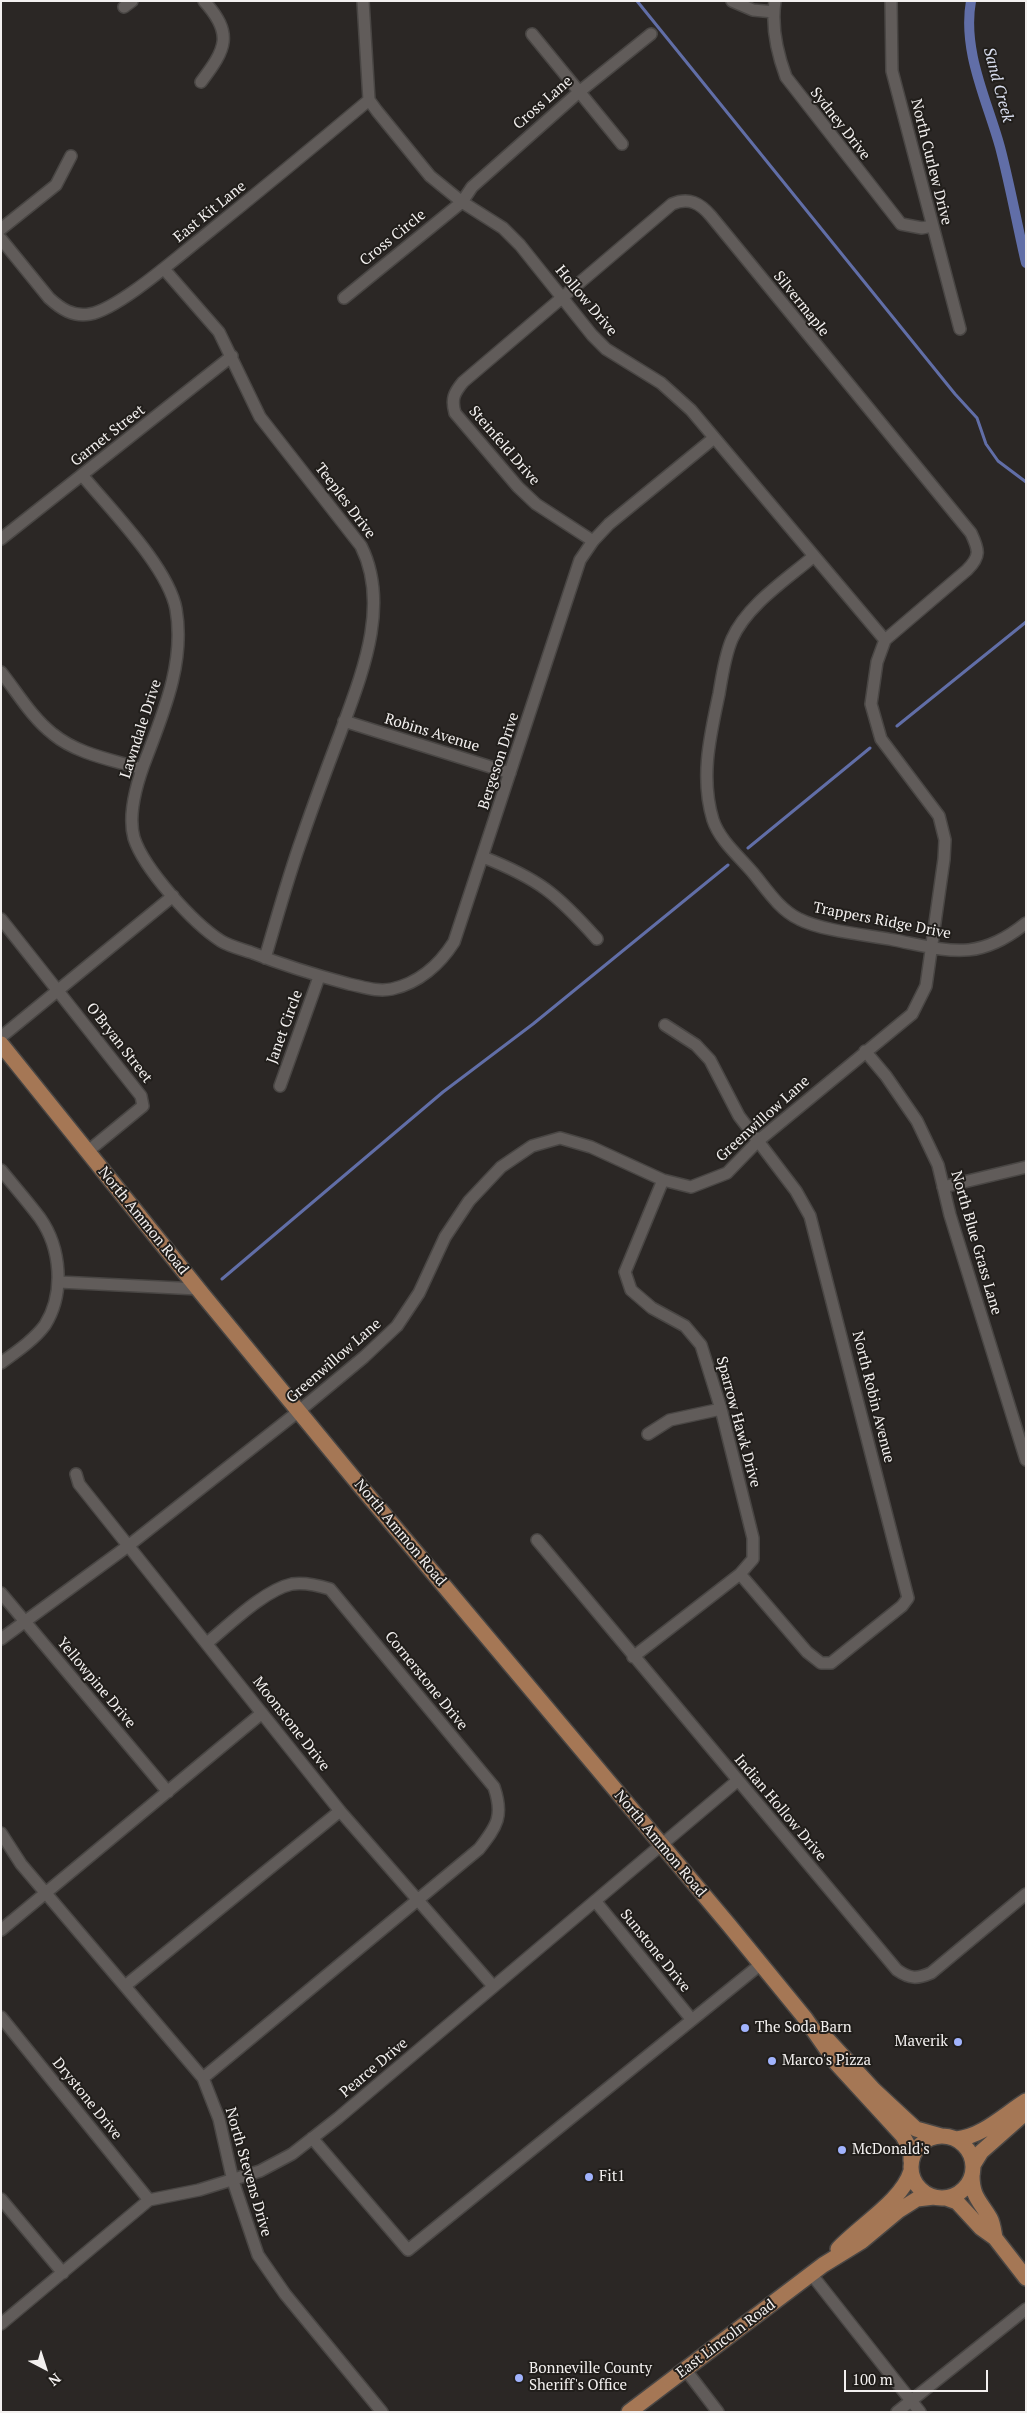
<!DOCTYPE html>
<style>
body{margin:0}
#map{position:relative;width:1027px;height:2413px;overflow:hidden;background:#2b2725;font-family:"PT Serif",serif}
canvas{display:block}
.frame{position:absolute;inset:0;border:2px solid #f3f0ef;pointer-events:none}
.north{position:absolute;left:20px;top:2343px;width:50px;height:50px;-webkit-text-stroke:4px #211e1b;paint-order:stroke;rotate:140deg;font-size:14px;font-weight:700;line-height:20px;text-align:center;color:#f3f0ef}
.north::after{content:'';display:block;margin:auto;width:18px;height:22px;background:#f3f0ef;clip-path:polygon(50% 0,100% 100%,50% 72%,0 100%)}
.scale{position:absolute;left:844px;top:2370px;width:144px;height:22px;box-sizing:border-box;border:2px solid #f3f0ef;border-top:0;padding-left:6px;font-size:15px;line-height:18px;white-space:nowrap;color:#f3f0ef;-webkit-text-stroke:4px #211e1b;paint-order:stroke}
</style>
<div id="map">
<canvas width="1027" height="2413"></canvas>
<div class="frame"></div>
<div class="north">N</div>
<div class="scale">100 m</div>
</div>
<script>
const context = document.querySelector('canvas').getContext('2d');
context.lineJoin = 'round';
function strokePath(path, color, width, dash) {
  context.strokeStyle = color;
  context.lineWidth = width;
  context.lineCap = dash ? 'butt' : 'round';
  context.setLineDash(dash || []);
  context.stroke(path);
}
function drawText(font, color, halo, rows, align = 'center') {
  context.font = font + ' "PT Serif",serif';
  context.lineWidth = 4;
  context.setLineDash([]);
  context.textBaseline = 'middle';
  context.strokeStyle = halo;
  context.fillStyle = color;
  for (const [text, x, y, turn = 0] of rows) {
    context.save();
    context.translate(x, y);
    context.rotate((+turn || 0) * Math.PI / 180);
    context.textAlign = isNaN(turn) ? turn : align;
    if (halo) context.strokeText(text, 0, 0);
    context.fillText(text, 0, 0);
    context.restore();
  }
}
const stream = new Path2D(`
 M637,1L955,394L977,418L986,444L998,461L1026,482
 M897,726L1026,622
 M748,848L870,748
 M222,1279L443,1092L533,1024L728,865`);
const canal = new Path2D(`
 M971,1C962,51 987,100 1000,147C1010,185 1017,224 1026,263`);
const minor = new Path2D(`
 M363,1L369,100L377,111L430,176L462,202L503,228L520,245L592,335L606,349L661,383L691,410L885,640
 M732,1L753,10L774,12
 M775,1C771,28 777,53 786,77L901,224L922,228L932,226
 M891,1L892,71L960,329
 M124,7L132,1
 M532,34L622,144
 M201,82C226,49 234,34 204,1
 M1,229L56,185L71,156
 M1,239L49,298C61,309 73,317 90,314C118,309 175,259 199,240C256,194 313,147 369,100
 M164,269L219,332L260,417L361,546C391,606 361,676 340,734C327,768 314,803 302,838C288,877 277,918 265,958
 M344,298L462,202L472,187L579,92L651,34
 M82,475C110,509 168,567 176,609C185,660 165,709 147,756C138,779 127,813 134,838C144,869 193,923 221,941C229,946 241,949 250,952C283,965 315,975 349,984C364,987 377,992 392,989C419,983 440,964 454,942L580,560L593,541L609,524L714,438
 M1,539L232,356
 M814,556C786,580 747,605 732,639C725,655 722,676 719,694C710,736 700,778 713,820C720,841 740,857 754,874C767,890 780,910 799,919C822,931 868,935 894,940C950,951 978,962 1026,923
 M1,672C17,692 32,718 53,734C77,754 113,760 142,769
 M344,721L510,773
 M483,857C539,879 557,894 597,939
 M1,919L141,1096L143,1106L87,1152
 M665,1025L696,1045L710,1060L739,1116L796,1191L810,1216L908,1598L902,1606L831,1663H821L807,1652L740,1574
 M1,1037L173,896
 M865,1051L886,1076L917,1121L938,1165L950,1215L1026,1460
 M280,1086L319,977
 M1,1170C14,1186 28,1202 40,1218C61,1248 65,1293 45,1325C34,1340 16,1352 1,1363
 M943,1187L1026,1167
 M59,1282L198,1289
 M648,1434L670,1420L721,1409
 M76,1474L79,1484L340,1811L493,1986
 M537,1540L897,1970C910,1979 917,1979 931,1973L1026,1894
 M1,1593L168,1792
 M1,1639L128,1546L299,1411L364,1357L397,1326L419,1293L445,1237L469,1201L501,1167L532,1146L560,1138L591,1147L663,1180L691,1187L727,1173L758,1141L912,1014L926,986L944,859L945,840L939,816L881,739L871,704L877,662L885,640L967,570C981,556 979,550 971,533L711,216C700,203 689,197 672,204L463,382C454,393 451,399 455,413L518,487L536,504L593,541
 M633,1657L740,1574L753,1559V1538L721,1409L701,1345L685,1326L652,1308L631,1290L625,1272L663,1180
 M1,1833L21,1864L203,2078L219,2119L233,2181L258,2255L285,2294L382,2412
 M596,1902L692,2020
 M1,1930L262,1713
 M125,1986L340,1811
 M1,2017L149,2200
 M203,2078L479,1849C497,1826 504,1816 494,1787L330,1589C317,1585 305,1582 292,1584C264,1590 229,1625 207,1643
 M312,2138L408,2250L761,1964
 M1,2199L63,2273
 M812,2275L920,2412
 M1,2324L149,2200L199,2190L260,2171L292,2154L338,2118L737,1781
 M685,2369L718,2412
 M897,2412L1026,2309`);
const major = new Path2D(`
 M1,1044L203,1295L361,1487L729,1925L805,2018L837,2064L903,2136L911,2151V2161
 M828,2040L874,2090L916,2129L941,2136
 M911 2167a31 31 0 1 1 62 0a31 31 0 1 1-62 0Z
 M956,2139C982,2137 1005,2114 1026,2101
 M973,2165L981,2152L1026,2112
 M972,2175C972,2197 980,2201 990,2218C993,2223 994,2232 995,2238
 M946,2198L957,2202L981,2228L995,2238L1026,2278
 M838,2249C860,2225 902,2201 911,2171
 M629,2412L823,2265L862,2241L898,2211L917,2199L934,2197`);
const markers = [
 [745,2028,5,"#a1b3fd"],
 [958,2042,5,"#a1b3fd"],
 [772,2061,5,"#a1b3fd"],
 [842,2150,5,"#a1b3fd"],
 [589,2177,5,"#a1b3fd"],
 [519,2378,5,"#a1b3fd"]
];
const streetNames = [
 ["Cross Lane",543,103,-41],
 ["Sydney Drive",840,124,52],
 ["North Curlew Drive",931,162,76],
 ["East Kit Lane",210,212,-39],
 ["Cross Circle",393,238,-39],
 ["Hollow Drive",586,301,50],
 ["Silvermaple",801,304,51],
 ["Garnet Street",108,436,-38],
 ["Steinfeld Drive",504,446,49],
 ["Teeples Drive",345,501,53],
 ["Lawndale Drive",141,729,-72],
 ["Robins Avenue",432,733,17],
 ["Bergeson Drive",499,761,-72],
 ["Trappers Ridge Drive",882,921,11],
 ["Janet Circle",285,1027,-70],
 ["O'Bryan Street",119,1043,52],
 ["Greenwillow Lane",763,1119,-42],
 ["North Ammon Road",143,1221,51],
 ["North Blue Grass Lane",976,1243,74],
 ["Greenwillow Lane",334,1361,-41],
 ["North Robin Avenue",873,1397,76],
 ["Sparrow Hawk Drive",738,1422,75],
 ["North Ammon Road",400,1533,50],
 ["Cornerstone Drive",426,1681,51],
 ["Yellowpine Drive",96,1683,50],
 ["Moonstone Drive",291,1724,52],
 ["Indian Hollow Drive",780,1808,50],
 ["North Ammon Road",660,1844,50],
 ["Sunstone Drive",655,1951,51],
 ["Pearce Drive",374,2068,-40],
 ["Drystone Drive",87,2099,51],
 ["North Stevens Drive",248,2172,74],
 ["East Lincoln Road",726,2339,-37]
];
const poiNames = [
 ["The Soda Barn",755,2028],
 ["Maverik",948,2042,"right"],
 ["Marco's Pizza",782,2061],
 ["McDonald's",852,2150],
 ["Fit1",599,2177],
 ["Bonneville County",529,2369],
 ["Sheriff's Office",529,2386]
];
const waterNames = [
 ["Sand Creek",998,85,75]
];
strokePath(stream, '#616ea7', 3);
strokePath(canal, '#616ea7', 10);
strokePath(minor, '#494644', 14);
strokePath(major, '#494644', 18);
strokePath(minor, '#615c5a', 11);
strokePath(major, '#a57755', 15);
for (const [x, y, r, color] of markers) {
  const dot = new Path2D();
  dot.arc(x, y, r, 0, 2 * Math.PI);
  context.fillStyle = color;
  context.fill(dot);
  strokePath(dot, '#211e1b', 2);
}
drawText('15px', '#f3f0ef', '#211e1b', streetNames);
drawText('15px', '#f3f0ef', '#211e1b', poiNames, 'left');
drawText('italic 16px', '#dce1f2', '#211e1b', waterNames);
</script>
